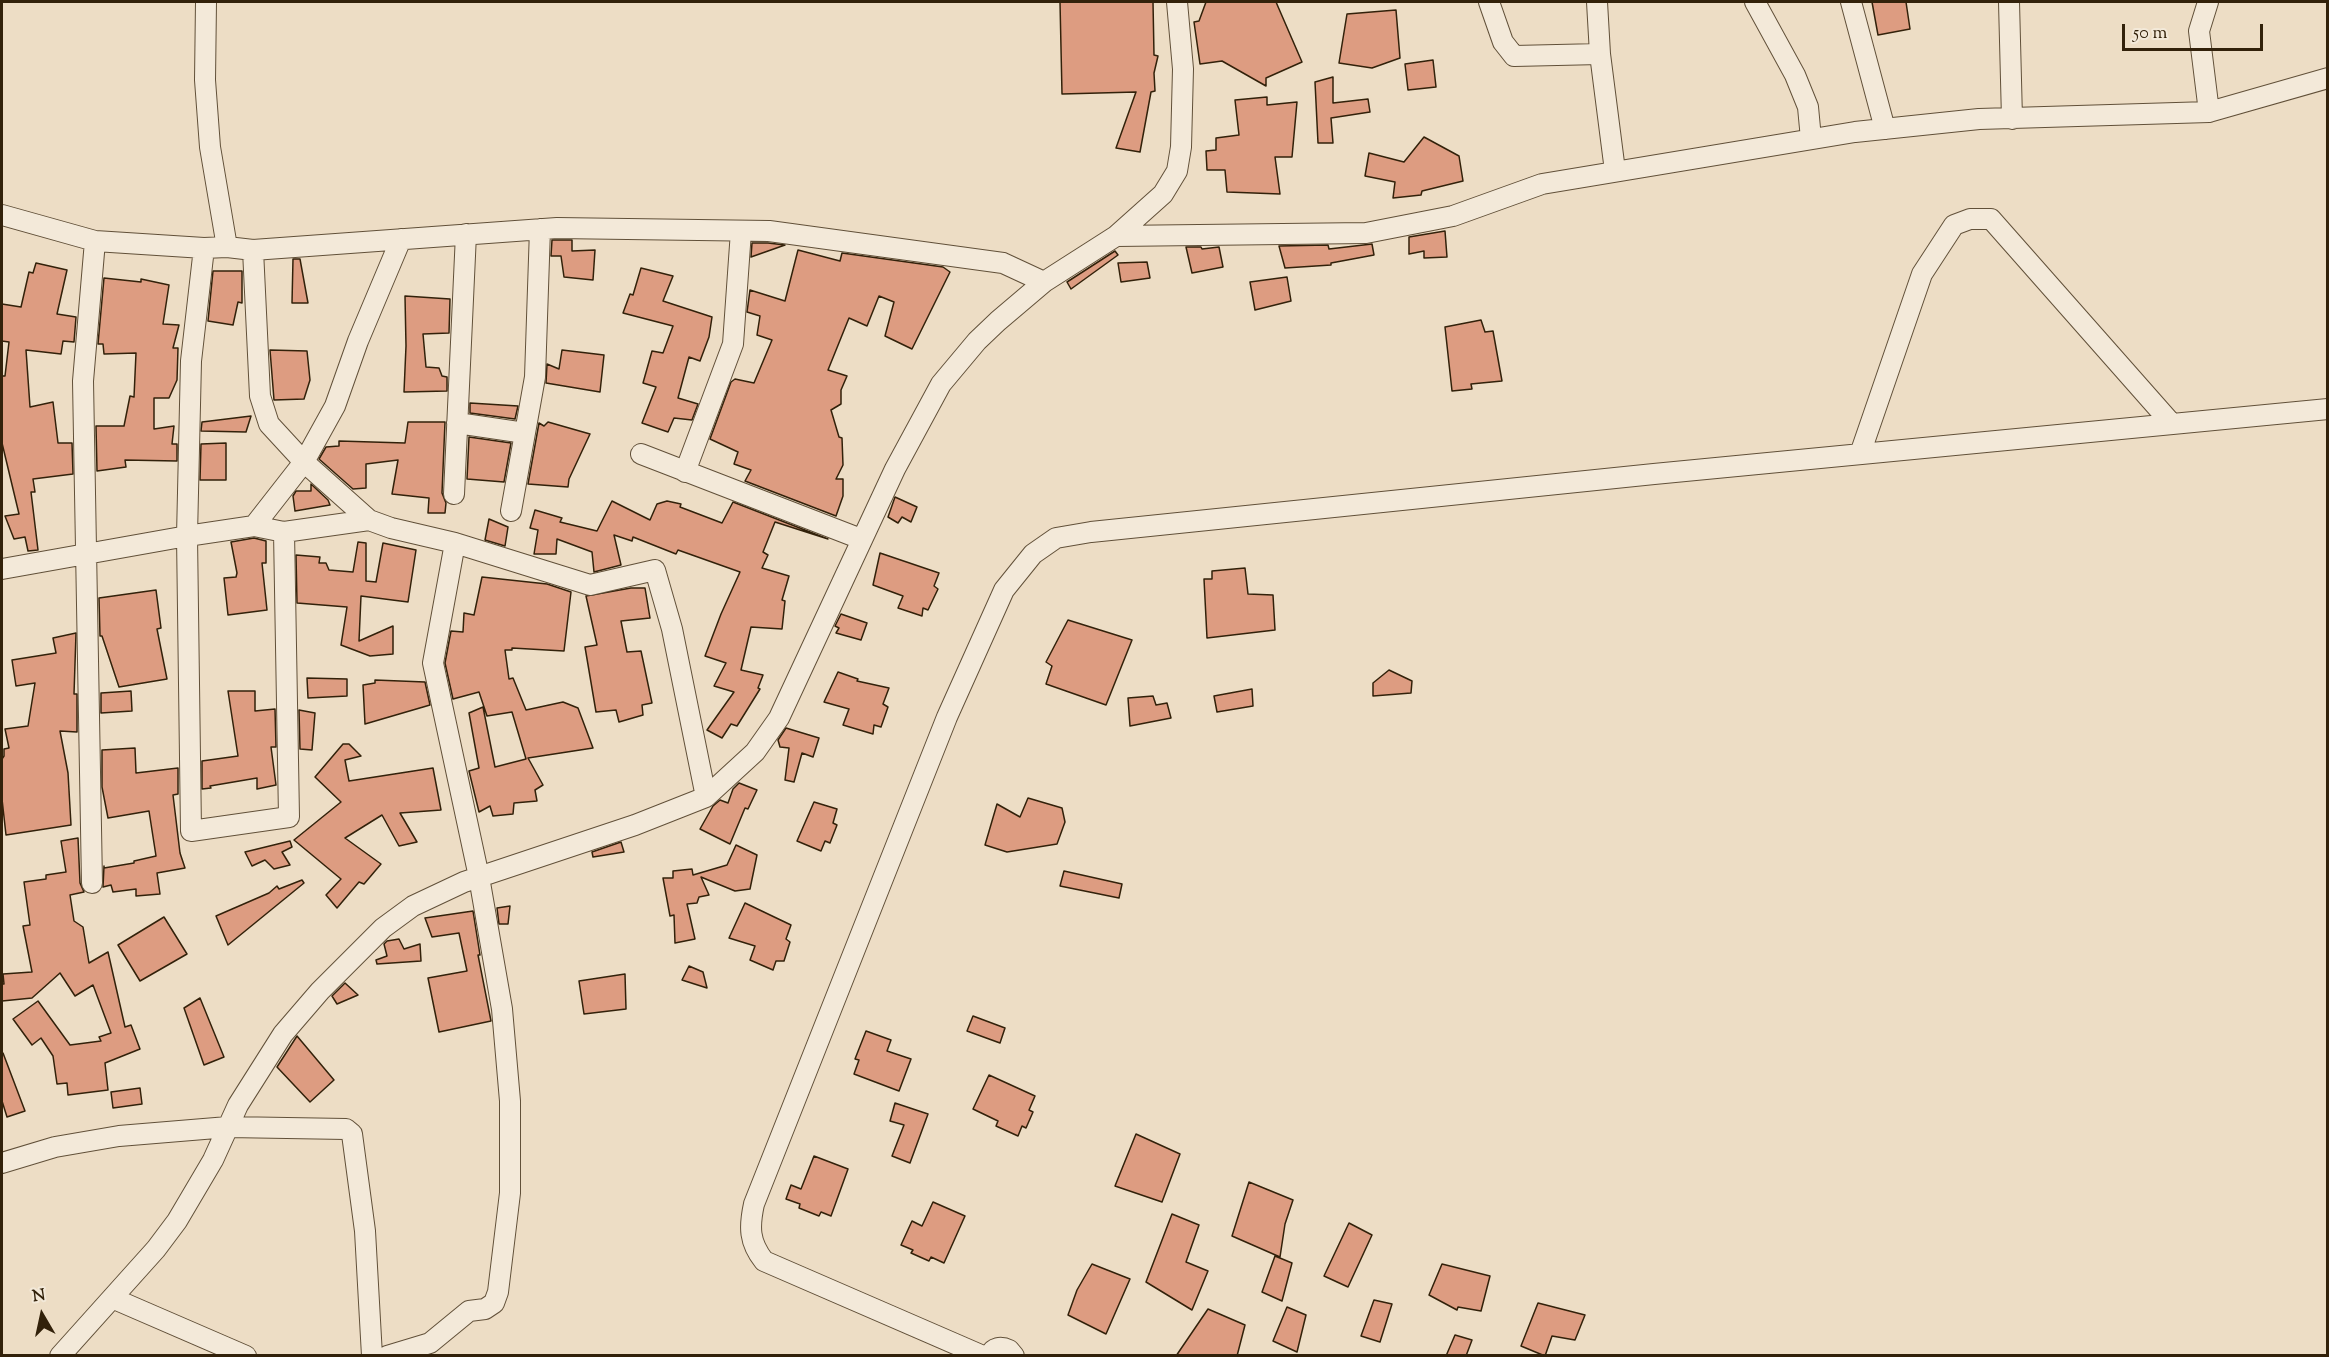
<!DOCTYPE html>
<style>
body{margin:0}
#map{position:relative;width:2329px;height:1357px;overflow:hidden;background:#edddc5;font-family:"Sorts Mill Goudy",serif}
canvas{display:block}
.frame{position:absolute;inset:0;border:3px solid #32210a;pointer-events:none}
.north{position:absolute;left:12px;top:1285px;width:60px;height:60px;-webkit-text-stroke:4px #f3e9d9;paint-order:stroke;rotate:351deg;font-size:16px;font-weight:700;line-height:24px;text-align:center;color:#32210a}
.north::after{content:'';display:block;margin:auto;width:21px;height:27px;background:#32210a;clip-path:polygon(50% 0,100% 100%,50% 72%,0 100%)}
.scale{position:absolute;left:2122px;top:24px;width:141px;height:27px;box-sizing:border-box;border:3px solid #32210a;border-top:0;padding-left:8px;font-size:18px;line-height:21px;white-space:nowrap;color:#32210a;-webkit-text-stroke:4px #f3e9d9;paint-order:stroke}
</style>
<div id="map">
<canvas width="2329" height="1357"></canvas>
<div class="frame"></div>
<div class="north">N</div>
<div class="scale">50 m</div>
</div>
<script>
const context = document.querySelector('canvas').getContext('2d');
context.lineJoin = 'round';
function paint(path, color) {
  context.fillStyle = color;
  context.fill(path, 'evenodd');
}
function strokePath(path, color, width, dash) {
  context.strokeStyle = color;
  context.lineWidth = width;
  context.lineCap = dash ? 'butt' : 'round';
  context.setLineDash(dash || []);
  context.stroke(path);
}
const building = new Path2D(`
 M1060,2H1153L1154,55L1158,56L1154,73L1155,91L1151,92L1140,152L1116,148L1136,92L1062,94Z
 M1206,2H1276L1302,62L1266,78V86L1222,61L1200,64L1194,22L1199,21Z
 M1872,2H1906L1910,29L1878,35Z
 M1396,10L1400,58L1372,68L1339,63L1347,14Z
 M1433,60L1436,87L1408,90L1405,64Z
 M1333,77V103L1368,99L1370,112L1331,118L1333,143H1318L1315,82Z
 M1267,97V105L1297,102L1292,157H1275L1280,194L1227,192L1225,170H1207L1206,151L1216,150V138L1239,135L1235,100Z
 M1424,137L1459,156L1463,181L1422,191L1421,195L1393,198L1395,182L1365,176L1369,153L1404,162Z
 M1445,231L1447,257L1424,258V251L1409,254V237Z
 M552,240H572V251L595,250L593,280L564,277L561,256H551Z
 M752,243H768L785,245L751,257Z
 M1372,244L1374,255L1331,263V265L1285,268L1279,246L1328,245L1329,249Z
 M1186,247H1201L1202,249L1219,247L1223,267L1192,273Z
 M798,250L840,261L842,253L943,267L950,272L912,349L885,336L894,302L879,296L867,326L849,318L828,370L847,376L841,390V404L831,410L839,437L842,438L843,465L836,479H843V496L836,516L745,481L751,470L734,464L738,452L710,439L731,382L735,379L754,383L772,340L757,335L760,316L747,312L750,290L785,301Z
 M1115,251L1118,255L1071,289L1067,282Z
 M293,259H300L308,303H292Z
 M1147,262L1150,278L1121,282L1118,263Z
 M36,263L67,270L57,314L76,317L74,342L63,341L61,354L26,350L30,407L53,402L58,443H72L73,474L33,479L35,492H31L38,550L28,551L25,537L14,539L5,516L19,514L2,443V376H5L9,342L2,341V304L21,307L29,272L33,273Z
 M641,268L673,276L663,301L712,317L709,337L700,361L689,357L678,398L698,404L692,420L674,418L668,432L642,423L656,387L643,383L652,351L663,353L673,326L623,313L630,294L633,295Z
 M213,271H242V303L238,302L233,325L208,321Z
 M1287,277L1291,301L1255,310L1250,282Z
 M104,278L141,282V279L169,285L163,324L179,325L173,348H178L177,380L169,398H154V429L174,426L172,444H177V461L125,460L126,467L97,471L96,426H124L130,396L134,397L136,353L104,354L103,344H98Z
 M405,296L450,299L449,333L423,334L426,367L439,368L442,376L447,377V391L404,392L406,346Z
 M1481,320L1485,332L1493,331L1502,381L1471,384L1472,389L1452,391L1445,327Z
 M270,350L307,351L310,380L304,399L274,400Z
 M562,350L604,355L600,392L546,383L547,364L559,369Z
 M470,403L518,406L515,419L470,413Z
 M251,416L246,432L201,431L202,422Z
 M408,422H445L442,493L446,503L445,513H428L429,498L392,494L398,460L366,464V488L353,489L319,459L326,447L339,446V441L405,443Z
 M548,422L590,434L569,479L568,487L528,484L539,423L544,426Z
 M469,437L511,443L504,482L467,479Z
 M226,443V480H200L201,444Z
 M311,484L328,500L330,505L295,511L293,496L296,491H311Z
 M895,497L917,507L911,522L902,517L898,523L888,517Z
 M612,501L650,520L657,504L667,501L681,504L680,507L722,523L733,502L828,539L775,522L763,552L768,555L762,568L789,576L782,600L785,601L782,629L751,627L741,670L763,675L758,688L760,689L737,726L731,724L722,738L707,730L734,692L714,686L726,663L705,656L721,614L740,572L678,550L676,554L633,537L632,541L614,535L621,565L594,572L592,552L557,539L556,554H534L538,530L530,528L535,510L562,518L560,522L597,531Z
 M489,519L508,527L505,546L485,540Z
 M254,538L266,541V563H262L267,610L228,615L224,578L236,577L237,573L231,542Z
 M358,542L366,543V581L376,582L383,543L416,550L408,602L361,596L359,641L393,626V654L370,656L341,645L347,607L297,603L296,555L320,557L319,563H326L329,570L353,572Z
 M880,553L939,573L934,586L938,589L928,610L923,608L922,616L898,608L903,596L873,585Z
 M1245,568L1248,594L1273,595L1275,630L1207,638L1204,579H1212V571Z
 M482,577L547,584L571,592L564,651L512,648V650H505L509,679L513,678L526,710L563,702L578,708L593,748L528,758L543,785L535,790L537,801L514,803L513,814L493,816L490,806L479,812L469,771L479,768L469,713L483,707L495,767L526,759L512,712L487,716L479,692L453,699L445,663L451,631L463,632L464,613L474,615Z
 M631,588H645L650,618L621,621L627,652L641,651L652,703L642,705L643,715L619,722L616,710L596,712L585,647L597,645L586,596Z
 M156,590L161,628L157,629L167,679L119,687L102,636H100L99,598Z
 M841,614L867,623L861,640L836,633L839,628L835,626Z
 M1068,620L1132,640L1106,705L1046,684L1052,666L1046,662Z
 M76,633L74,694H77V732L60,731L68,773L71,825L6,835L2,799V759L4,756V749L9,748L5,729L28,726L35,683L16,686L12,660L56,653L53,638Z
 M1389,670L1412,681L1411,693L1373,696V683Z
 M838,672L858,679L857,681L889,688L883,704L888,707L881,727L874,725L873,734L843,725L849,709L824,702Z
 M307,678L347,679V696L308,698Z
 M375,680L425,682L430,705L365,724L363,685L375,683Z
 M1252,689L1253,706L1217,712L1214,696Z
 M131,691L132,711L101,713V693Z
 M228,691H255V711L275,709L276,747H271L276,785L257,789V778L210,786L211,788L202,789V761L238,756Z
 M1153,696L1156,705L1167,703L1171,718L1130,726L1128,698Z
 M299,710L315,713L312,750L300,749Z
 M786,728L819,738L813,757L802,753L794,782L785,780L789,748L780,747L778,740Z
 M343,744H349L361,756L345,760L349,781L433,768L441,810L400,813L417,842L399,846L382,815L345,838L381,864L364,884L359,882L337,908L326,895L341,879L294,840L341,802L315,777Z
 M135,748L136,773L178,768V794L173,795L180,853L185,868L157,873L160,894L136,896V889L113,892L111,885L103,887L104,866V868L134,863V861L156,856L149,811L108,818L102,787V750Z
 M739,783L757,790L748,809L745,808L730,844L700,829L713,806L720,800L728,803L733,789Z
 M1028,798L1062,808L1065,822L1057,844L1007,852L985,845L997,804L1020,817Z
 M814,802L837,809L833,823L837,825L830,843L825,841L821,851L797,841Z
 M78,838L80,883L84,892L70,895L74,921L83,927L89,963L108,952L125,1027L131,1025L140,1049L105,1063L108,1090L68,1095L67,1083L57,1084L53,1056L41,1038L32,1045L13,1019L38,1001L70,1045L101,1041L99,1037L111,1033L93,985L75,996L60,973L32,998L2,1001V984H4L3,974L32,972L23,926L30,925L24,882L46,879V875L66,872L61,841Z
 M290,841L292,847L282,852L290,865L274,869L265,860L252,866L245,852Z
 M621,842L624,852L593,857L592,852Z
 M736,845L757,855L750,889L735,891L701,877L709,895L699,897L697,903L687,904L695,939L675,943L674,915L670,916L663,878H673V871L692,869L693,875L727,865Z
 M1064,871L1122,884L1119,898L1060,886Z
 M302,880L304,883L228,945L216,916L269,893L277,886L279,889Z
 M745,903L791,925L786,939L790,942L784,961H776L773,970L750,960L755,946L729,938Z
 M510,906L508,924H499L497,908Z
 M473,911L480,955H478L491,1021L439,1032L428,978L467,971L459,933L432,937L425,918Z
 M164,917L187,954L140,981L118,945Z
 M399,939L404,949L420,944L421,961L377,964L376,960L387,956L384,944L387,941Z
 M689,966L703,972L707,988L682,980Z
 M625,974L626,1009L584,1014L579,981Z
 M345,983L358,995L337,1004L332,996Z
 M200,998L224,1057L204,1065L184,1008Z
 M973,1016L1005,1028L1000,1043L967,1031Z
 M866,1031L891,1040L887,1051L911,1059L899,1091L854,1074L859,1060L855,1059Z
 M297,1036L334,1080L310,1102L277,1067Z
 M2,1053H3L25,1111L7,1117L2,1101Z
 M989,1075L1035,1096L1029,1110L1033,1112L1026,1128L1022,1126L1018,1136L996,1126L998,1121L973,1109Z
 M140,1088L142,1104L113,1108L111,1092Z
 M895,1103L928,1114L910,1163L892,1156L904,1125L890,1121Z
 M1136,1134L1180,1154L1162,1202L1115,1186Z
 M814,1156L848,1169L831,1216L821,1212L819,1216L799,1208L800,1204L786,1199L791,1185L801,1189Z
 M1249,1182L1293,1200L1285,1224L1280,1257L1232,1236Z
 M933,1202L965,1216L944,1263L931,1257L929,1261L911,1253L913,1250L901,1245L912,1221L922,1226Z
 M1172,1214L1199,1225L1186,1262L1208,1271L1192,1310L1146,1282Z
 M1349,1223L1372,1235L1348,1287L1324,1276Z
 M1275,1256L1292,1263L1282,1301L1262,1292Z
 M1092,1264L1130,1279L1106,1334L1068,1315L1077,1290Z
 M1442,1264L1490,1276L1481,1311L1458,1307L1457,1310L1429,1295Z
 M1374,1300L1392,1304L1380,1342L1361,1336Z
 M1538,1303L1585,1315L1575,1340L1552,1336L1545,1356L1521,1346Z
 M1287,1307L1306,1315L1297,1352L1273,1341Z
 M1208,1309L1245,1325L1237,1356H1176Z
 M1455,1335L1472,1340L1466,1356H1446Z`);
const minor = new Path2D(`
 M206,2L205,80L210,147L227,247
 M1489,2L1503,42L1514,56L1600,54
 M1597,2L1600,54L1615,171
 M1755,2L1795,75L1808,107L1811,139
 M1851,2L1885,129
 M2009,2L2012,119
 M2208,2L2199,31L2209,112
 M2,215L95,241L204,248L227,247L253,250L557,228L769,231L1003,263L1044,282
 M1116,236L1366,233L1453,216L1542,184L1855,132L1979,119L2209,112L2328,78
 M204,248L191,361L187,536L191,831L289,817L284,532
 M253,250L260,396L269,424L304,462L369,520
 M457,423L525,433
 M641,454L861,539
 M1860,454L1922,274L1954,225L1970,219H1991L2172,424
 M685,472L733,344L741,231
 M454,494L466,234
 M511,511L535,377L540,229
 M254,526L304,462L335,406L358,341L401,239
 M2,569L187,536L254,526L284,532L369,520L391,528L455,543L590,585L655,570L672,629L706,797
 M92,883L83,381L95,241
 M2,1163L55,1147L119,1136L228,1127L346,1129L352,1134L365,1231L372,1356
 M112,1298L246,1356
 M60,1356L156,1249L177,1221L213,1160L238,1105L283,1034L320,991L383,928L413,906L464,882L635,825L706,797L755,752L779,718L895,469L941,384L977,341L998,321L1044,282L1116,236L1163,194L1177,171L1181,147L1183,69L1177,2
 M387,1356L430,1343L469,1311L485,1309L494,1303L498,1292L510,1193V1101L502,1009L479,877L433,663L455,543
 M983,1356L764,1261C749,1242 749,1227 754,1204L947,717L1004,590L1033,554L1056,538L1091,532L1654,474L2328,409
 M989,1356C993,1347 1001,1346 1009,1350L1014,1356`);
paint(building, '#dd9c81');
strokePath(building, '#32210a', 1.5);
strokePath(minor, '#615039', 22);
strokePath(minor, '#f3e9d9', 20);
</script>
